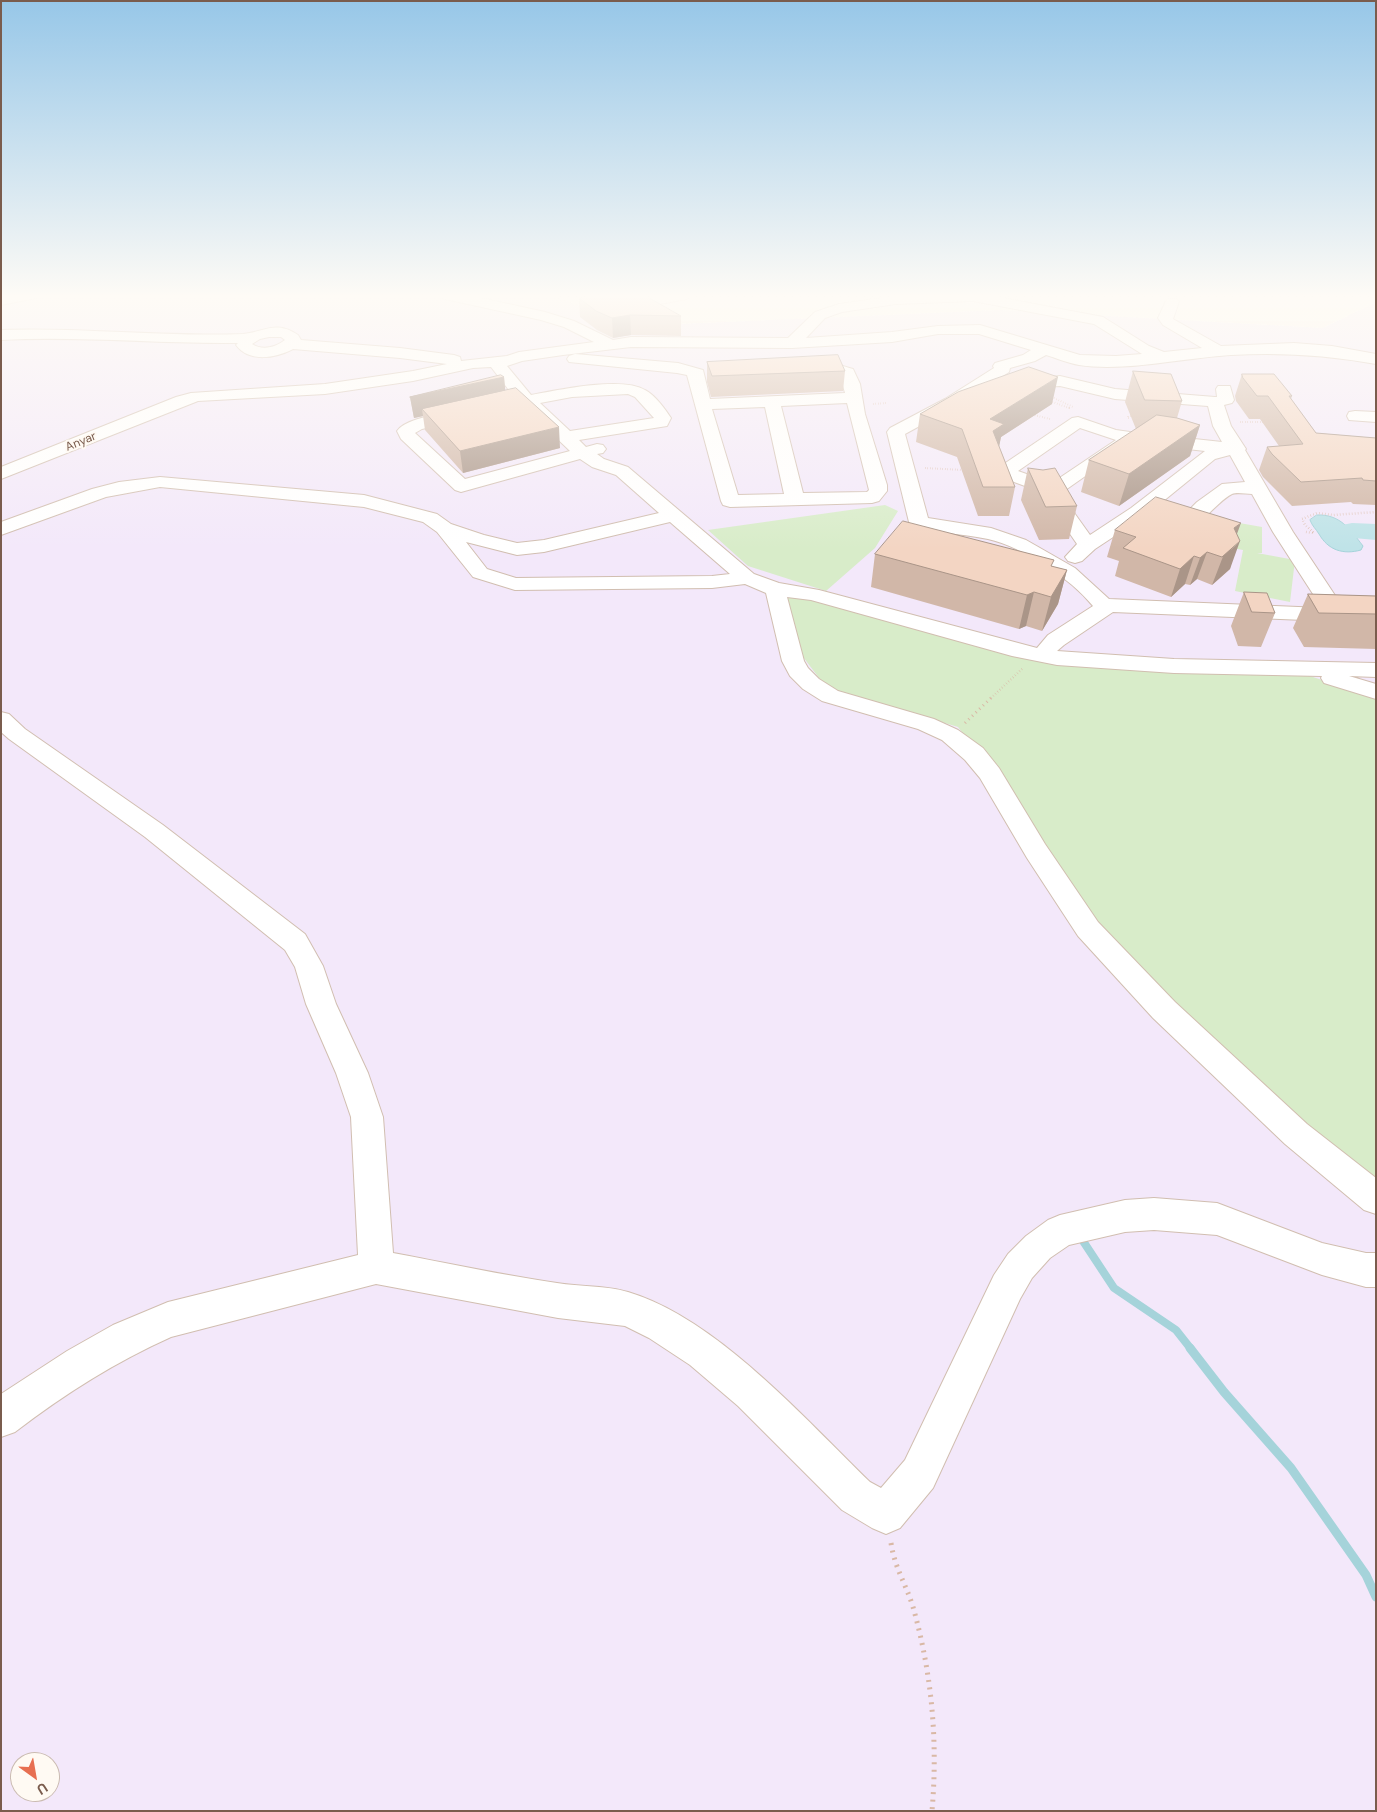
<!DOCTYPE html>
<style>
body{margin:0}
#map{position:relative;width:1377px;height:1812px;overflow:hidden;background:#fdf6ec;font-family:"DM Sans",sans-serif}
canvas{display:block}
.frame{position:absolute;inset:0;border:2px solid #7a5c4d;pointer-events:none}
.north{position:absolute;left:10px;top:1752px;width:50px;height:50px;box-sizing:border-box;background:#fffaf3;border:1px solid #cabbb1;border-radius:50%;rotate:148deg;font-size:14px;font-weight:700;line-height:20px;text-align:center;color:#7a5c4d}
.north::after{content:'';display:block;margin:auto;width:18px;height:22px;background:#e76f51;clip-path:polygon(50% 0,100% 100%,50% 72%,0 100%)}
</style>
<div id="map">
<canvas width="1377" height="1812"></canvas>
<div class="frame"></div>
<div class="north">U</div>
</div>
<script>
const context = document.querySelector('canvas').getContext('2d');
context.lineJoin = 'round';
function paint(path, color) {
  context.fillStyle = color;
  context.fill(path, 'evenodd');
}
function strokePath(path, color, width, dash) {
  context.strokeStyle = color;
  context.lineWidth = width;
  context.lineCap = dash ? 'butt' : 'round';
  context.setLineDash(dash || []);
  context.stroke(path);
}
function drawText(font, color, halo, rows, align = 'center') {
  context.font = font + ' "DM Sans",sans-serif';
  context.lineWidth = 4;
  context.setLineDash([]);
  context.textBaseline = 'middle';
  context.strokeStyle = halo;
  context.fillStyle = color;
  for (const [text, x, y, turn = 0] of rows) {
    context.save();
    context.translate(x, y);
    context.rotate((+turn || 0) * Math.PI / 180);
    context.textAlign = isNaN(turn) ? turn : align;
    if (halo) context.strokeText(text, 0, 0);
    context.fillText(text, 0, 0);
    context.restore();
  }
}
const education = new Path2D(`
 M1,295H550L634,326L1001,310L1323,328L1376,302V1811H1ZM20,1762H50V1792H20Z`);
const green = new Path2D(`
 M885,505L898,511L875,548L826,591L748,566L708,530Z
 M1228,521L1262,527V553H1257L1295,560L1290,602L1235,591L1243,550L1226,547Z
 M791,594L1056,660L1301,673L1376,698V1192L1108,938L1004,786L958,727L869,700L843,696L826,687L800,653L780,598Z`);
const water = new Path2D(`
 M1317,515C1340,514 1350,529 1363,546L1361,550C1343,555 1328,550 1319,534C1316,529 1312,526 1310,520Z`);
const streamFar1 = new Path2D(`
 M1083,1241L1114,1288L1176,1330L1191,1349`);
const stream = new Path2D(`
 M1190,1348L1224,1392L1291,1468L1366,1575L1376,1597`);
const river = new Path2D(`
 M1352,523L1376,524V540L1342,537L1338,531L1342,525Z`);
const pathFar3 = new Path2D(`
 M1054,398L1073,407
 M1050,401L1069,408L1067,409
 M873,404L887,403
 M1030,414L1050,419
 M1131,414V416H1128V418H1131
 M1240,422H1266
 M925,468L964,470`);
const pathFar2 = new Path2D(`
 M1306,532L1314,533L1305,525L1302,519L1317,513L1333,515L1376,512
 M991,698L1022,669`);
const pathFar1 = new Path2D(`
 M965,723L992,697`);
const path = new Path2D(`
 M891,1543C895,1569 906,1584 913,1607C932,1674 938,1742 932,1811`);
const minor = new Path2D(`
 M8,295H38L36,298L1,305V297Z
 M438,295H467L545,312L574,321L613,340L631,337L788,338L815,312L839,304L896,296L987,295L1103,317L1149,346L1164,352L1202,348L1163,325L1158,318L1167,299H1177L1179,302L1173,319L1221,346L1294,343L1332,346L1376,354V364C1327,355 1281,352 1231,355C1183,358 1125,372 1079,365C1068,363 1056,358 1046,355L1035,361L1010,368L1009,372L956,406L905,434L928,518L991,528L1026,540L1075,568L1109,599L1322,608L1273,532L1252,494C1246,494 1237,492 1232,494C1214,503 1195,536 1175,531L1172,527L1197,502L1222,484L1245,482L1230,455L1215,459L1145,516L1095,549L1082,561L1075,563L1068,561L1065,557L1077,544L1057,515L1048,497L1035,500L1028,498L1026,494L1028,490L1033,489L998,476L995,472L998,468L1072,418L1078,417L1116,430L1130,432L1222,442L1213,426L1208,406L1115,399L1060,386L1019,388L1013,386L1011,383L1013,380L1060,376L1115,389L1215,397H1217L1216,389L1218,386H1230L1234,400L1232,403L1224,405L1231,426L1246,449L1245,450L1293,532L1344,609L1376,611V623L1113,612L1064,645L1057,651L1174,659L1376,663V677L1349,676L1376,684V699L1324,683L1321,678L1322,676L1174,673L1057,665L1012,656L811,600L787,597L804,661L808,668L819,679L838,691L934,719L958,730L983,748L999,768L1045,844L1098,922L1175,1002L1307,1124L1376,1178V1214L1364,1210L1285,1144L1153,1018L1078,936L1027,858L980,778L965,760L942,740L918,729L822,701L803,689L790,676L782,661L766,593L745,584L712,588L515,590L473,577L437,532L423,522L364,507L160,487L106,497L1,535V522L92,489L119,482L160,477L364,495L437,514L451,524L484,535L517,543L544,540L659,513L616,475L592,467L580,459L461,492L455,490L401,439L397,431C407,417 444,414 460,410L466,411L468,415L466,419L422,429L415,433L465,479L570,451L524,407L512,409L506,408L504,404L506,400L515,398L491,367L473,368L413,381L325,394L198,401L1,479V467L176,397L191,393L325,384L413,371L447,364L400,358L293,349C276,358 249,363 236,345L238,343C159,344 80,336 1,340V330C82,327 162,337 243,334C265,332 275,320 298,335L301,340L400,348L454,355L460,357L461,361L507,356L519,352L594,342L564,327L541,320L445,299ZM973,301L1094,324L1142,354L1116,356L1080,355L980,325L938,326L892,332L806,338L825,318L842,312L896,304ZM938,334H979L1031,350L1023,355L995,363L993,366L994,368L945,399L890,428L887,432L909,522L912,526C937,533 963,534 988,539C1023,547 1070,578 1093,606L1048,635L1037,648L819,590L779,583L754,574L628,467L604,459L597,454L603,453L606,449L603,445L597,444L586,447L579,440L667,426L671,418C665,409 655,395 645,390C622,376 558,390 531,395L507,366L522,361L563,355L631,347L792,348L892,342ZM269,337H281L285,340C276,347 263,351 252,344L260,339ZM628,394L635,397L654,418L570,431L540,403L572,397ZM1080,428L1116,440L1052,483L1018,471ZM1125,442L1205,451L1131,508L1090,535L1075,514L1064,491L1124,449L1127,445ZM670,522L730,574L712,576L516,578L487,569L466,542L517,555L544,552Z
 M662,295H694L687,299L638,308L633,307L631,304L633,301Z
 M575,354L678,363L703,370L710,399L845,393L840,375C830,371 821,374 811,371L809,368L811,365C827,361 838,364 853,369L860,384L865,414L887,485V491L879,501L872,503L730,507L723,505L721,501L687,375L677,373L569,362L567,359L569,356ZM847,403L869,490L867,492L803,493L781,406ZM765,407L784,494L738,495L712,409Z
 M1355,411L1376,412V422L1349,420L1347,416L1349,412Z
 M1,712L9,714L25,729L163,825L305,934L323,966L336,1004L368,1073L383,1117L393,1253C447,1263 502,1275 557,1283C580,1287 606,1285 628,1292C716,1318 805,1419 870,1482L881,1488L905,1460L994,1275L1008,1254L1026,1236L1048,1220L1060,1215L1125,1200L1154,1198L1217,1203L1322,1243L1366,1253H1376V1287H1366L1322,1275L1217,1235L1154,1230L1125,1232L1069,1245L1050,1258L1032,1278L1020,1299L933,1488L900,1528L886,1534L872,1528L842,1510L738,1406L690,1365L649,1338L625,1326L558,1318L376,1284L171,1337C115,1362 63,1395 15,1432L1,1437V1394L67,1351L113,1325L168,1302L358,1255L351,1117L336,1073L306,1004L295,967L285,950L145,837L9,739L1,732Z`);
const wall = new Path2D(`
 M579,298L681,316V336L631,335L613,338L597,330L580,317Z
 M707,362L845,371L843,391L711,397L707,382Z
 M1133,371L1182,401L1177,418L1200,425L1190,456L1119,506L1081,492L1089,460L1136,429L1125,402Z
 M1242,374L1292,396L1291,399L1316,433L1376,438V505L1353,504L1351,502L1292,506L1263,477L1259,470L1267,447L1279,446L1260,419H1249L1236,401L1235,396Z
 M504,377L505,391L560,448L463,473L425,430L423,416L414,418L410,397Z
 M1052,404L1001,437L999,446L1015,487L1009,516H978L957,457L916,442L920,414Z
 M1028,468L1077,506L1069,539L1039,540L1021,500Z
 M1115,530L1237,534L1230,569L1212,585L1197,579L1190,585L1185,584L1171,597L1115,576L1119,561L1107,557Z
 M875,554L1053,567L1067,570L1058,604L1042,631L1026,626L1019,629L871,587Z
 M1244,592L1275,613L1261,647L1238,646L1231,626Z
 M1308,594L1376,596V649L1304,647L1293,628Z`);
const shadedWall = new Path2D(`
 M630,315L631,335L613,338L612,318Z
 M504,377L506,398L422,409L423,416L414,418L410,397Z
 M1058,377L1052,404L1001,437L998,452L990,419Z
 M1200,425L1190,456L1119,506L1129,474Z
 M559,427L560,448L463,473L460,451Z
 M1241,523L1231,550L1240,541L1230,569L1212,585L1234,528Z
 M1207,552L1197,579L1190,585L1200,558Z
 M1194,556L1185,584L1171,597L1180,569Z
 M1067,570L1058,604L1042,631L1051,597Z
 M1034,592L1026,626L1019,629L1027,595Z`);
const building = new Path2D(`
 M589,295H644L681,316L630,315L612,318L596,311L579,298Z
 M838,355L845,371L712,376L707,362Z
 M1029,367L1058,377L990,419L1004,424L993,431L1015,487H983L962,429L920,414L958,392Z
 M1133,371L1171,374L1182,401L1145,400Z
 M1242,374H1274L1292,396H1289L1316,433L1376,438V481L1363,480L1362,478L1301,482L1272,454L1267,447L1303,444L1268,396H1257L1243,378Z
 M501,375L504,377L410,397Z
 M516,388L559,427L460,451L422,409Z
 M1157,415L1177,418L1200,425L1129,474L1089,460Z
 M1028,468L1043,470L1055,468L1077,506L1046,507Z
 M1156,497L1241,523L1234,528L1240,541L1222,557L1207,552L1200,558L1194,556L1180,569L1123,548L1136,537L1115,530Z
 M903,521L1054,560L1051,566L1067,570L1051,597L1034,592L1027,595L875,554Z
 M1244,592L1267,593L1275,613L1252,612Z
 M1308,594L1376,596V614L1319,613Z`);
const farStreetnames = [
 ["Anyar",81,442,-22]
];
paint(education, '#f3e8fa');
paint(green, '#d8ecc9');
paint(water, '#bfe3e8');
strokePath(water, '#a5d3da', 1);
strokePath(streamFar1, '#a5d3da', 8);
strokePath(stream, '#a5d3da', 9);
paint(river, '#bfe3e8');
strokePath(minor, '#d1beb0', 2);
strokePath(pathFar3, '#d9b8a5', 2, [0.5, 2]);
strokePath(pathFar2, '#d9b8a5', 2.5, [0.5, 2.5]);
strokePath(pathFar1, '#d9b8a5', 3, [1, 4]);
strokePath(path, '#d9b8a5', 5, [2, 5.5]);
paint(minor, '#fff');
paint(wall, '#d1b7a8');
paint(shadedWall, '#aa9588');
paint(building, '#f3d5c3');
strokePath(building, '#aa9588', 1);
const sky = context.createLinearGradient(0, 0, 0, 549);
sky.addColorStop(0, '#97c7e8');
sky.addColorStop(0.54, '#fefbf6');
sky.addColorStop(1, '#fefbf600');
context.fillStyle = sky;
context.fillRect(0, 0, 1377, 549);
drawText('12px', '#7a5c4d', '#fffaf3', farStreetnames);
</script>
